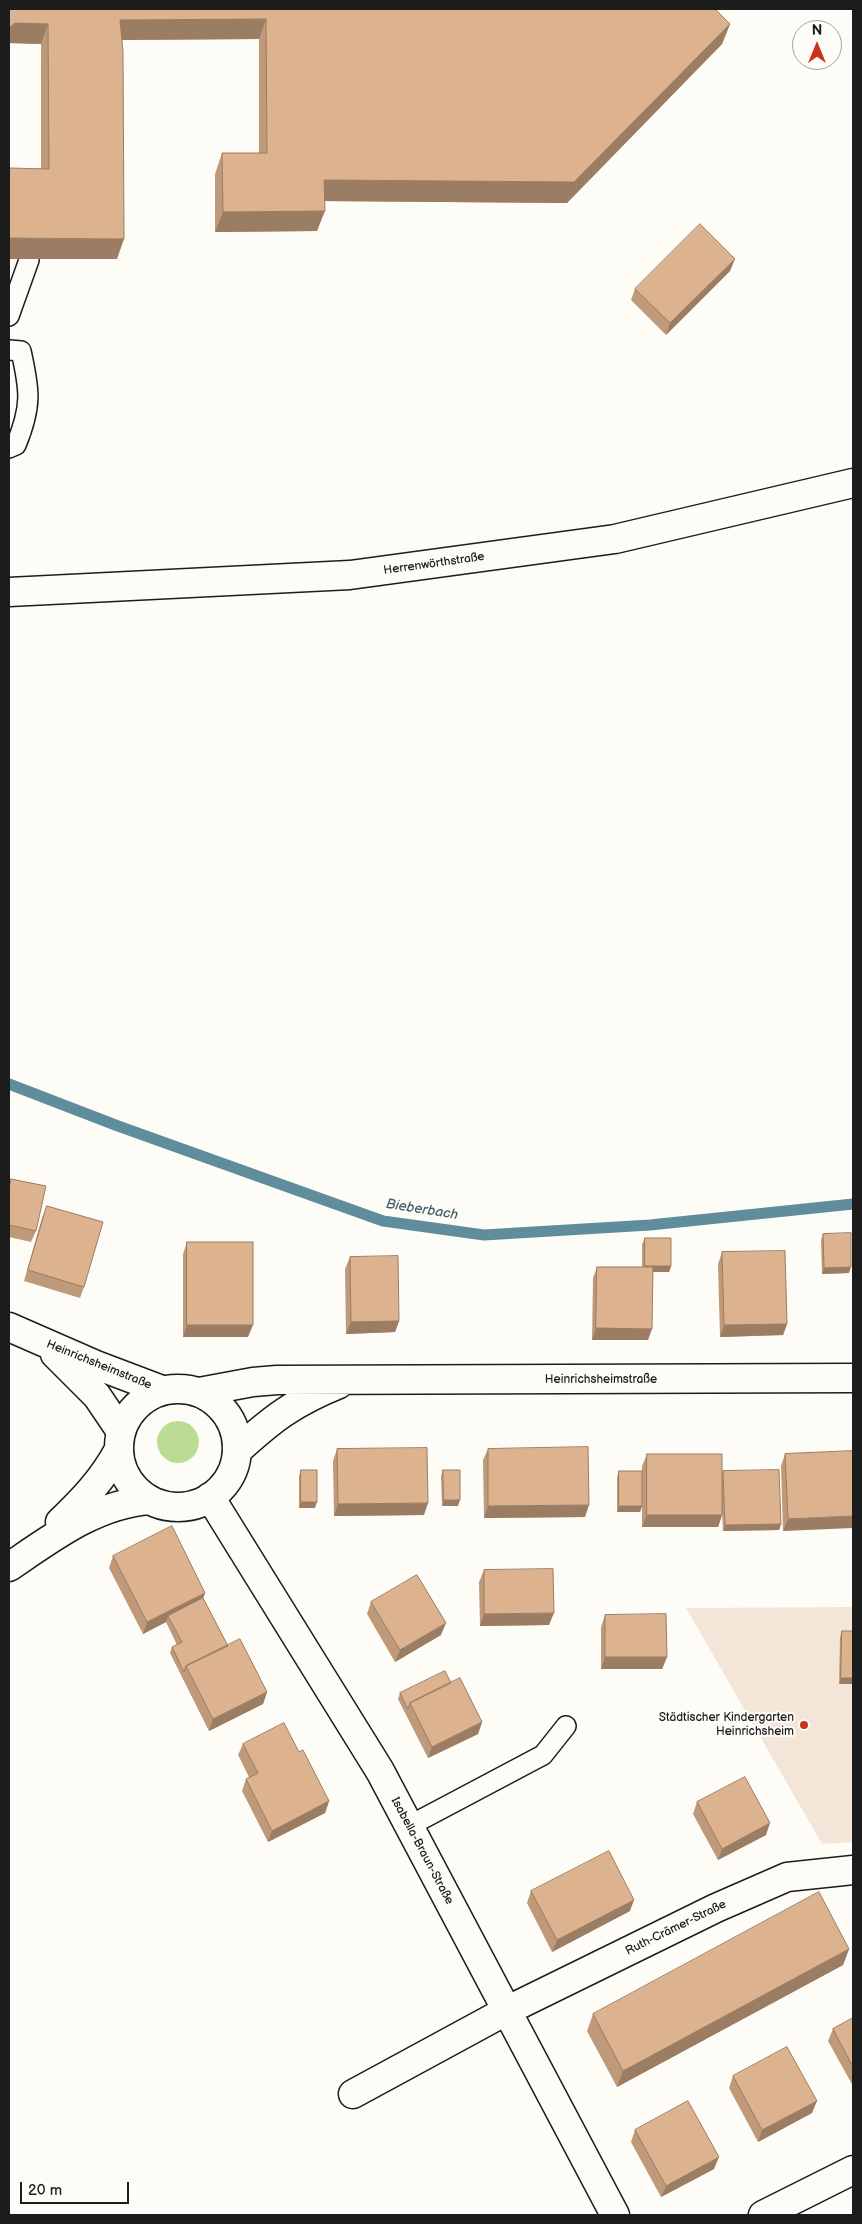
<!DOCTYPE html>
<meta charset="utf-8">
<style>
body{margin:0}
#map{position:relative;width:862px;height:2224px;overflow:hidden;background:#fdfcf7;font-family:"Balsamiq Sans",sans-serif}
canvas{display:block}
.frame{position:absolute;inset:0;border:10px solid #1c1c1c;pointer-events:none}
.north{position:absolute;left:792px;top:20px;width:50px;height:50px;box-sizing:border-box;background:#fdfcf7;border:1px solid #a3a29f;border-radius:50%;rotate:0deg;font-size:14px;font-weight:700;line-height:20px;text-align:center;color:#1c1c1c}
.north::after{content:'';display:block;margin:auto;width:18px;height:22px;background:#c8321e;clip-path:polygon(50% 0,100% 100%,50% 72%,0 100%)}
.scale{position:absolute;left:20px;top:2182px;width:109px;height:22px;box-sizing:border-box;border:2px solid #1c1c1c;border-top:0;padding-left:6px;font-size:15px;line-height:18px;white-space:nowrap;color:#1c1c1c;-webkit-text-stroke:4px #fdfcf7;paint-order:stroke}
</style>
<div id="map">
<canvas width="862" height="2224"></canvas>
<div class="frame"></div>
<div class="north">N</div>
<div class="scale">20 m</div>
</div>
<script>
const context = document.querySelector('canvas').getContext('2d');
context.lineJoin = 'round';
function paint(path, color) {
  context.fillStyle = color;
  context.fill(path, 'evenodd');
}
function strokePath(path, color, width, dash) {
  context.strokeStyle = color;
  context.lineWidth = width;
  context.lineCap = dash ? 'butt' : 'round';
  context.setLineDash(dash || []);
  context.stroke(path);
}
function drawText(font, color, halo, rows, align = 'center') {
  context.font = font + ' "Balsamiq Sans",sans-serif';
  context.lineWidth = 4;
  context.setLineDash([]);
  context.textBaseline = 'middle';
  context.strokeStyle = halo;
  context.fillStyle = color;
  for (const [text, x, y, turn = 0] of rows) {
    context.save();
    context.translate(x, y);
    context.rotate((+turn || 0) * Math.PI / 180);
    context.textAlign = isNaN(turn) ? turn : align;
    if (halo) context.strokeText(text, 0, 0);
    context.fillText(text, 0, 0);
    context.restore();
  }
}
const built = new Path2D(`
 M853,1607V1842L822,1844L686,1608Z`);
const green = new Path2D(`
 M157 1442a21 21 0 1 1 42 0a21 21 0 1 1-42 0Z`);
const stream = new Path2D(`
 M9,1084L118,1126L383,1221L484,1235L650,1225L853,1204`);
const lane = new Path2D(`
 M9,316L29,260
 M9,350L21,351C30,391 32,406 16,445L9,448
 M409,1826L543,1755L566,1726`);
const street = new Path2D(`
 M9,592L350,575L615,539L853,483
 M9,1327L96,1365L162,1390
 M55,1354L97,1396L120,1430
 M119 1448a59 59 0 1 1 118 0a59 59 0 1 1-118 0Z
 M199,1392L253,1382L277,1380L853,1378
 M237,1451C272,1419 294,1402 339,1384
 M210,1497L380,1771L615,2215
 M60,1522C83,1500 103,1479 118,1451
 M9,1567C53,1537 96,1504 150,1500
 M353,2094L506,2011L716,1908L787,1877L853,1870
 M763,2215L853,2170`);
const wall = new Path2D(`
 M9,9L730,24L722,44L567,203L324,201L317,231L215,232V174L222,153H259V39L122,40L117,259L41,169V44L9,43Z
 M730,271L666,335L631,300L635,289Z
 M11,1179L36,1231L31,1242L9,1237V1185Z
 M47,1206L84,1287L80,1298L24,1281L42,1218Z
 M823,1234L849,1273L822,1274L821,1240Z
 M645,1238L671,1266L669,1272H653L648,1340H592L593,1278L597,1267H642V1244Z
 M187,1242L248,1337H183V1254Z
 M722,1252L787,1324L783,1335L720,1337L718,1264Z
 M350,1257L399,1321L395,1332L346,1334L345,1269Z
 M337,1449L424,1515L334,1516L333,1461Z
 M488,1449L585,1517L484,1518L483,1460Z
 M853,1451L783,1531L781,1466L785,1454Z
 M647,1454L722,1473L723,1471L781,1524L779,1530L723,1531L722,1510V1515L718,1527H642V1466Z
 M301,1470L315,1508H299V1476Z
 M443,1470L458,1506H442L441,1476Z
 M619,1471L642,1506L640,1512H617V1477Z
 M113,1556L205,1593L203,1598L228,1646L267,1692L263,1704L209,1731L170,1653L172,1647L177,1645L166,1622L143,1634L109,1568Z
 M484,1570L549,1625L480,1626L479,1582Z
 M371,1602L441,1635L395,1662L367,1614Z
 M605,1615L667,1657L662,1669H601V1627Z
 M842,1631L853,1684H839L840,1637Z
 M451,1683L482,1722L478,1734L428,1758L398,1699L400,1693Z
 M243,1744L299,1752L329,1801L325,1813L268,1842L242,1791L246,1779L249,1777L238,1755Z
 M697,1802L766,1835L718,1860L693,1814Z
 M531,1891L630,1911L552,1952L527,1903Z
 M849,1949L843,1965L617,2087L587,2031L593,2014Z
 M853,2018V2086L828,2041L833,2029Z
 M733,2076L812,2113L758,2142L729,2088Z
 M635,2130L714,2169L661,2197L631,2142Z`);
const shadedWall = new Path2D(`
 M266,19L259,39L113,40L120,20Z
 M15,23L48,24L41,44L9,43V28Z
 M730,24L722,44L567,203L317,201L324,180Z
 M325,211L317,231L215,232L223,212Z
 M9,238L124,239L117,259H9Z
 M735,259L730,271L666,335L670,323Z
 M645,1266H671L669,1272H642Z
 M851,1267L849,1273L822,1274L824,1268Z
 M399,1321L395,1332L346,1334L351,1322Z
 M787,1324L783,1335L720,1337L724,1325Z
 M187,1325H253L248,1337H183Z
 M596,1328L652,1329L648,1340H592Z
 M444,1500H460L458,1506H442Z
 M301,1502H317L315,1508H299Z
 M428,1503L424,1515L334,1516L338,1504Z
 M589,1505L585,1517L484,1518L488,1506Z
 M619,1506H642L640,1512H617Z
 M647,1515H722L718,1527H642Z
 M853,1516V1528L783,1531L788,1519Z
 M781,1524L779,1530L723,1531L725,1525Z
 M205,1593L201,1604L168,1616L166,1622L143,1634L147,1622Z
 M554,1613L549,1625L480,1626L484,1614Z
 M446,1623L441,1635L395,1662L400,1650Z
 M605,1657H667L662,1669H601Z
 M841,1678H853V1684H839Z
 M267,1692L263,1704L209,1731L213,1719Z
 M482,1722L478,1734L428,1758L432,1747Z
 M329,1801L325,1813L268,1842L272,1831Z
 M770,1823L766,1835L718,1860L722,1849Z
 M634,1900L630,1911L552,1952L557,1940Z
 M849,1949L843,1965L617,2087L623,2071Z
 M817,2101L812,2113L758,2142L762,2130Z
 M719,2157L714,2169L661,2197L666,2186Z`);
const building = new Path2D(`
 M9,9H715L730,24L574,182L324,180L325,211L223,212L222,153H267L266,19L120,20L123,51L124,239L9,238V168L49,169L48,24L15,23L9,28Z
 M700,224L735,259L670,323L635,289Z
 M11,1179L46,1186L36,1231L9,1225V1189Z
 M47,1206L103,1222L84,1287L28,1270Z
 M851,1233V1267L824,1268L823,1234Z
 M645,1238H671V1266H645Z
 M187,1242H253V1325H187Z
 M785,1251L787,1324L724,1325L722,1252Z
 M398,1256L399,1321L351,1322L350,1257Z
 M597,1267H653L652,1329L596,1328Z
 M588,1447L589,1505L488,1506V1449Z
 M427,1448L428,1503L338,1504L337,1449Z
 M853,1451V1516L788,1519L785,1454Z
 M647,1454H722V1515H647Z
 M301,1470H317V1502H301Z
 M443,1470H460V1500H444Z
 M779,1470L781,1524L725,1525L723,1471Z
 M619,1471H642V1506H619Z
 M172,1526L205,1593L147,1622L113,1556Z
 M553,1569L554,1613L484,1614V1570Z
 M417,1575L446,1623L400,1650L371,1602Z
 M203,1598L228,1646L186,1666L184,1672L172,1647L182,1642L168,1616Z
 M666,1614L667,1657H605V1615Z
 M842,1631H853V1678H841Z
 M240,1639L267,1692L213,1719L186,1666Z
 M445,1671L451,1683L410,1703L408,1709L400,1693Z
 M460,1678L482,1722L432,1747L410,1703Z
 M284,1723L299,1752L303,1750L329,1801L272,1831L246,1779L258,1773L243,1744Z
 M745,1777L770,1823L722,1849L697,1802Z
 M609,1851L634,1900L557,1940L531,1891Z
 M819,1892L849,1949L623,2071L593,2014Z
 M853,2018V2067L833,2029Z
 M787,2047L817,2101L762,2130L733,2076Z
 M688,2101L719,2157L666,2186L635,2130Z`);
const markers = [
 [804,1725,5,"#c8321e"]
];
const streetNames = [
 ["Herrenwörthstraße",434,564,-8],
 ["Heinrichsheimstraße",99,1365,22],
 ["Heinrichsheimstraße",601,1380],
 ["Isabella-Braun-Straße",422,1851,62],
 ["Ruth-Crämer-Straße",676,1928,-26]
];
const poiNames = [
 ["Städtischer Kindergarten",794,1718],
 ["Heinrichsheim",794,1732]
];
const waterNames = [
 ["Bieberbach",422,1210,9]
];
paint(built, '#f3e6d8');
paint(green, '#bbdc95');
strokePath(stream, '#608d9b', 11);
strokePath(lane, '#1c1c1c', 22);
strokePath(street, '#1c1c1c', 31);
strokePath(lane, '#fdfcf7', 19);
strokePath(street, '#fdfcf7', 28);
paint(wall, '#be997a');
paint(shadedWall, '#9b7d63');
paint(building, '#ddb28e');
strokePath(building, '#9b7d63', 1);
for (const [x, y, r, color] of markers) {
  const dot = new Path2D();
  dot.arc(x, y, r, 0, 2 * Math.PI);
  context.fillStyle = color;
  context.fill(dot);
  strokePath(dot, '#fdfcf7', 2);
}
drawText('12px', '#1c1c1c', '#fdfcf7', streetNames);
drawText('12px', '#1c1c1c', '#fdfcf7', poiNames, 'right');
drawText('italic 14px', '#445e66', '#fdfcf7', waterNames);
</script>
